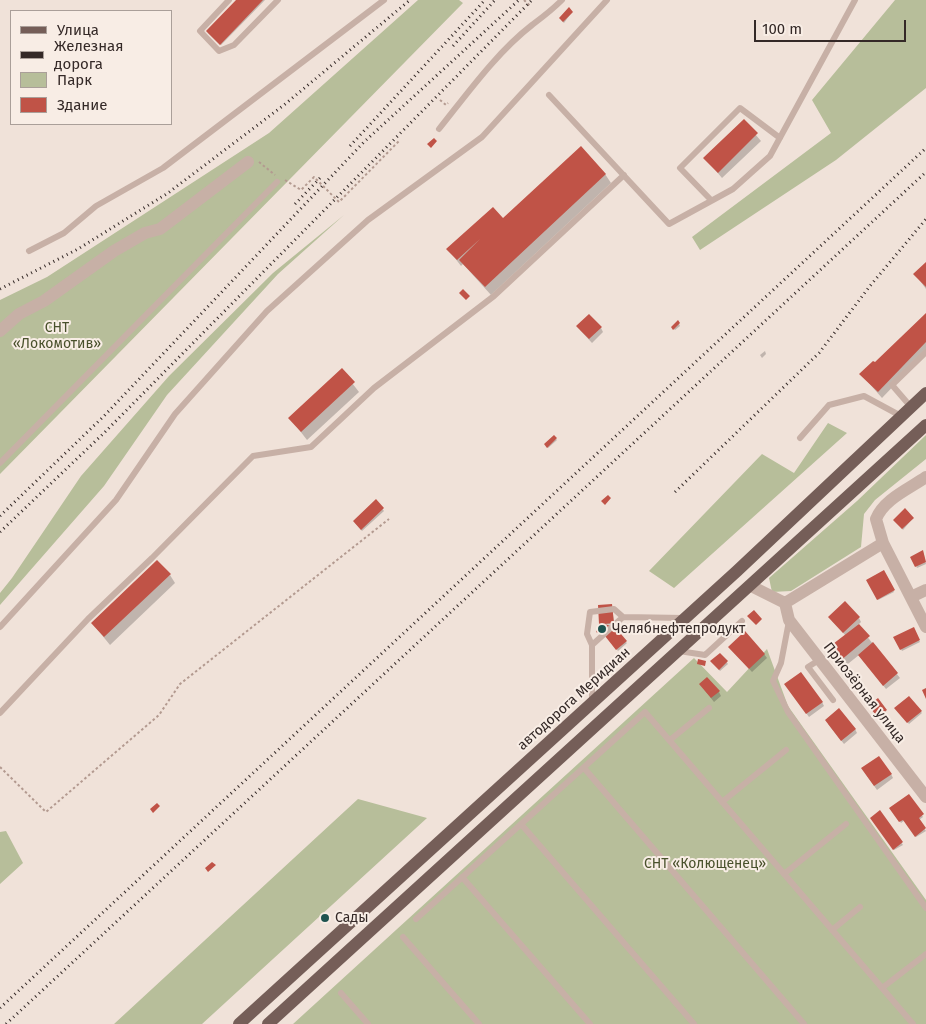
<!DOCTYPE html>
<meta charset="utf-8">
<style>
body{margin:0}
#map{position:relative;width:926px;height:1024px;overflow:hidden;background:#f0e2d9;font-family:"Fira Sans",sans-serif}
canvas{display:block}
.legend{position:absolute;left:10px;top:10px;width:162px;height:115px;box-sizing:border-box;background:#f8ede5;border:1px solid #aa9f99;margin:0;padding:6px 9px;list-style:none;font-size:15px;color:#342927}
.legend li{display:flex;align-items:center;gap:10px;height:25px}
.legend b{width:25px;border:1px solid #aa9f99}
.scale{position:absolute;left:754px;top:20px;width:152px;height:22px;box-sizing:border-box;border:2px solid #342927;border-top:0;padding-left:6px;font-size:15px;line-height:18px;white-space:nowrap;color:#342927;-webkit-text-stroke:4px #f8ede5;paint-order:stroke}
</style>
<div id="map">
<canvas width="926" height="1024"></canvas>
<ul class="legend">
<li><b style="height:6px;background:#755e58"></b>Улица</li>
<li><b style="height:6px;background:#342927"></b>Железная дорога</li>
<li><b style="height:14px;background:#b7be9a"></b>Парк</li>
<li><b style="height:14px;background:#c05347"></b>Здание</li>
</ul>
<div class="scale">100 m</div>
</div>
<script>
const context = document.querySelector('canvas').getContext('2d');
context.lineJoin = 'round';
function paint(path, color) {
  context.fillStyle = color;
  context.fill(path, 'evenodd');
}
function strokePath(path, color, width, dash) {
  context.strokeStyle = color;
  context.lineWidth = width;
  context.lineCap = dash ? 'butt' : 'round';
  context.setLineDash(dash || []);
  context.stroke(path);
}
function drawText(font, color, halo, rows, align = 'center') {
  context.font = font + ' "Fira Sans",sans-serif';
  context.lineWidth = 4;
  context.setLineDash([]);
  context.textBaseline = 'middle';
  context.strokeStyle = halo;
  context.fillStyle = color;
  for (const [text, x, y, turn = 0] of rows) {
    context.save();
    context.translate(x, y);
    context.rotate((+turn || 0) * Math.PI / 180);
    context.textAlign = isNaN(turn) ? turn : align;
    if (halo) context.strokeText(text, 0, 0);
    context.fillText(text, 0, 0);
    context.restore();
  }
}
const green = new Path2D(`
 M418,0H459L463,3L0,474V300L47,277L269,133Z
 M895,0H926V88L836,160L700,250L692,237L831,133L812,100Z
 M344,215L278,274L167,395L104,486L0,605V593L12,578L81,476L169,376L273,273Z
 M828,423L847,433L674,588L649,571L762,454L794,473Z
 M926,435V459L875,500L864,514L861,547L791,591L772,592L769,578L857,501Z
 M767,649L788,706L926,900V1024H293L694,658L727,692Z
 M358,799L427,818L202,1024H114Z
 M6,831L23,863L0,884V832Z`);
const shadow = new Path2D(`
 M238,0H265L221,45L208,33Z
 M572,12L564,23L561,20Z
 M744,121L761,141L722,178L705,158Z
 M605,174L611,183L491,295L463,264L461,266L448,249L502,219Z
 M926,264V289L915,274Z
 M926,314V352L882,398L861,374L875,364Z
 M678,322L680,326L675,330L672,327Z
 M601,328L603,332L592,343L580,330Z
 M765,351L766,354L762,358L760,355Z
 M342,370L359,392L307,440L290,418Z
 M556,439L557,440L548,448L546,446Z
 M376,501L384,511L362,531L355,523Z
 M913,518L903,530L896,521Z
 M923,552L926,564L917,568L912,557Z
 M884,572L894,592L878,600L868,580Z
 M170,575L175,583L110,645L92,623Z
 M612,605L614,624L604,625L627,643L618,651L607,637L597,632Z
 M859,618L861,622L858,625L900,678L886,689L859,655L844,667L830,648L846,636L832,621Z
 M913,629L920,642L902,651L895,638Z
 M729,647L764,654L767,658L752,672Z
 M720,654L728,664L720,671L713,663Z
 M703,688L719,692L721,696L714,702Z
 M788,688L822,702L824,706L809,717Z
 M877,700L886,712L879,718L870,706Z
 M897,710L921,712L922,713L909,724Z
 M828,724L855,729L857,733L844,744Z
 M865,773L891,774L893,778L877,790Z
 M909,796L923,817L919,820L926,831L916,837L905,820L901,823L891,808Z
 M880,812L903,845L894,850L871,818Z`);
const building = new Path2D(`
 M236,0H263L220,45L206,31Z
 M569,7L573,12L563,22L559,18Z
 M744,119L758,133L718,173L703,158Z
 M434,138L437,141L431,148L427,144Z
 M581,146L606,174L485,287L459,260L480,239L457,260L446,249L493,207L503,218Z
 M926,262V287L913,274Z
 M463,289L470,296L466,300L459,293Z
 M926,313V342L878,392L859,374L873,361L875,362Z
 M589,314L602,327L589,339L576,326Z
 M678,320L680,323L673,330L671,327Z
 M342,368L355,382L301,432L288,418Z
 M554,435L557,438L547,448L544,444Z
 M608,495L611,498L605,505L601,501Z
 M376,499L384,508L361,530L353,521Z
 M905,508L914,518L902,529L893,520Z
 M923,550L926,562L915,567L910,557Z
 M157,560L171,574L104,637L91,623Z
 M884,570L895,590L877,600L866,580Z
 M845,601L860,617L843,633L828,617Z
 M612,604L614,623L604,624L615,627L627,641L616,650L605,636L596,632L599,624L598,605Z
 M754,610L762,619L756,625L747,616Z
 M859,624L870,636L840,661L829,647Z
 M914,627L920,640L900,650L893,637Z
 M745,631L765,654L749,669L728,647Z
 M873,642L898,673L883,686L858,655Z
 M720,653L728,661L719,670L710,661Z
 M698,659L706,661L705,666L697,664Z
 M801,672L823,702L806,714L784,684Z
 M707,677L720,691L711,698L699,684Z
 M926,688V699L922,690Z
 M909,696L922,711L907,723L894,708Z
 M878,698L887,710L878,717L868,706Z
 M839,708L856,729L841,741L825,720Z
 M879,756L892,774L874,786L861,768Z
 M909,794L924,814L919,818L926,828L915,837L903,820L899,822L889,808Z
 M157,803L160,806L153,813L150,809Z
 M880,810L903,842L893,850L870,818Z
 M212,862L216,865L208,872L205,868Z`);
const path = new Path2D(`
 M524,0L531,7
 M440,100L446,105L448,103
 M259,162L275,175
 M285,180L301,190L314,177L339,202L400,140
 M0,767L46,812L159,715L180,684L389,519`);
const lane = new Path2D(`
 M229,0L200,31L219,51L234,45L278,0
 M549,95L669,224L733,189L770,156L855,0
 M439,129C467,94 497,52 532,25C544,16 551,11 562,0
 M711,200L680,168L740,108L780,138
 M29,251L64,233L96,206L163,168L384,0
 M911,407L892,385L926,352
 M800,438L829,405L864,396L901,416
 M0,463L277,182
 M789,621L781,663L773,681L788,712L926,908
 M0,627L116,500L175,414L267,311L368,220L482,137L607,0
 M592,645L587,634L590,612L614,609L623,617
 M679,651L705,655L742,621
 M819,660L808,667L833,700
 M592,701V645L623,617L684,618
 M0,713L88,619L152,558L253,456L311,447L374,388L494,296L624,175
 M670,740L709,708
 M584,768L804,1024
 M722,802L786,750
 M521,824L694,1024
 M784,874L846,824
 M462,877L590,1024
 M416,919L645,712L913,1024
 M832,930L860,907
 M403,937L479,1024
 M882,988L926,954
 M341,993L368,1024`);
const street = new Path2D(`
 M0,331L19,314L44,301L114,251L145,233L160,229L248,162
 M926,477C909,489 884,499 876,519L883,543L926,627
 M751,586L785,603L883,543
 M911,597L926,590
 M785,603L789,620L926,797`);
const primary = new Path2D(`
 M239,1024L737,571L926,393
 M268,1024L926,425`);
const rail = new Path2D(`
 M453,46L495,0
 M350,146L485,0
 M295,204L321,177
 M0,289L78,249L168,193L284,105L410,0
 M675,492L819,353L870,286L926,219
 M0,516L104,416L364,142L519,0
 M0,532L105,432L532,0
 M0,1008L926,148
 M6,1024L926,172`);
const markers = [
 [602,629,5,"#1e534f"],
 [325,918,5,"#1e534f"]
];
const parkNames = [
 ["СНТ",57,328],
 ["«Локомотив»",57,344],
 ["СНТ «Колющенец»",705,864]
];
const poiNames = [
 ["Челябнефтепродукт",612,629],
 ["Сады",335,918]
];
const streetNames = [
 ["Приозёрная улица",864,693,52],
 ["автодорога Меридиан",574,699,-42]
];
paint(green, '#b7be9a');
paint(shadow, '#0003');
paint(building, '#c05347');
strokePath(path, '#b39a90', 2, [2.5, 2.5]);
strokePath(lane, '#c7b0a6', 6);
strokePath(street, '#c7b0a6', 12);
strokePath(primary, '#755e58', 12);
strokePath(rail, '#342927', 3, [1, 4]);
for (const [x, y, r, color] of markers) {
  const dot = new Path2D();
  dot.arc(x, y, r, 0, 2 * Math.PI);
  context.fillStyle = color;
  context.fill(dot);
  strokePath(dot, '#f8ede5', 2);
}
drawText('14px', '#49512c', '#f8ede5', parkNames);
drawText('14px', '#342927', '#f8ede5', poiNames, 'left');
drawText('14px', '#342927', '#f8ede5', streetNames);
</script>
